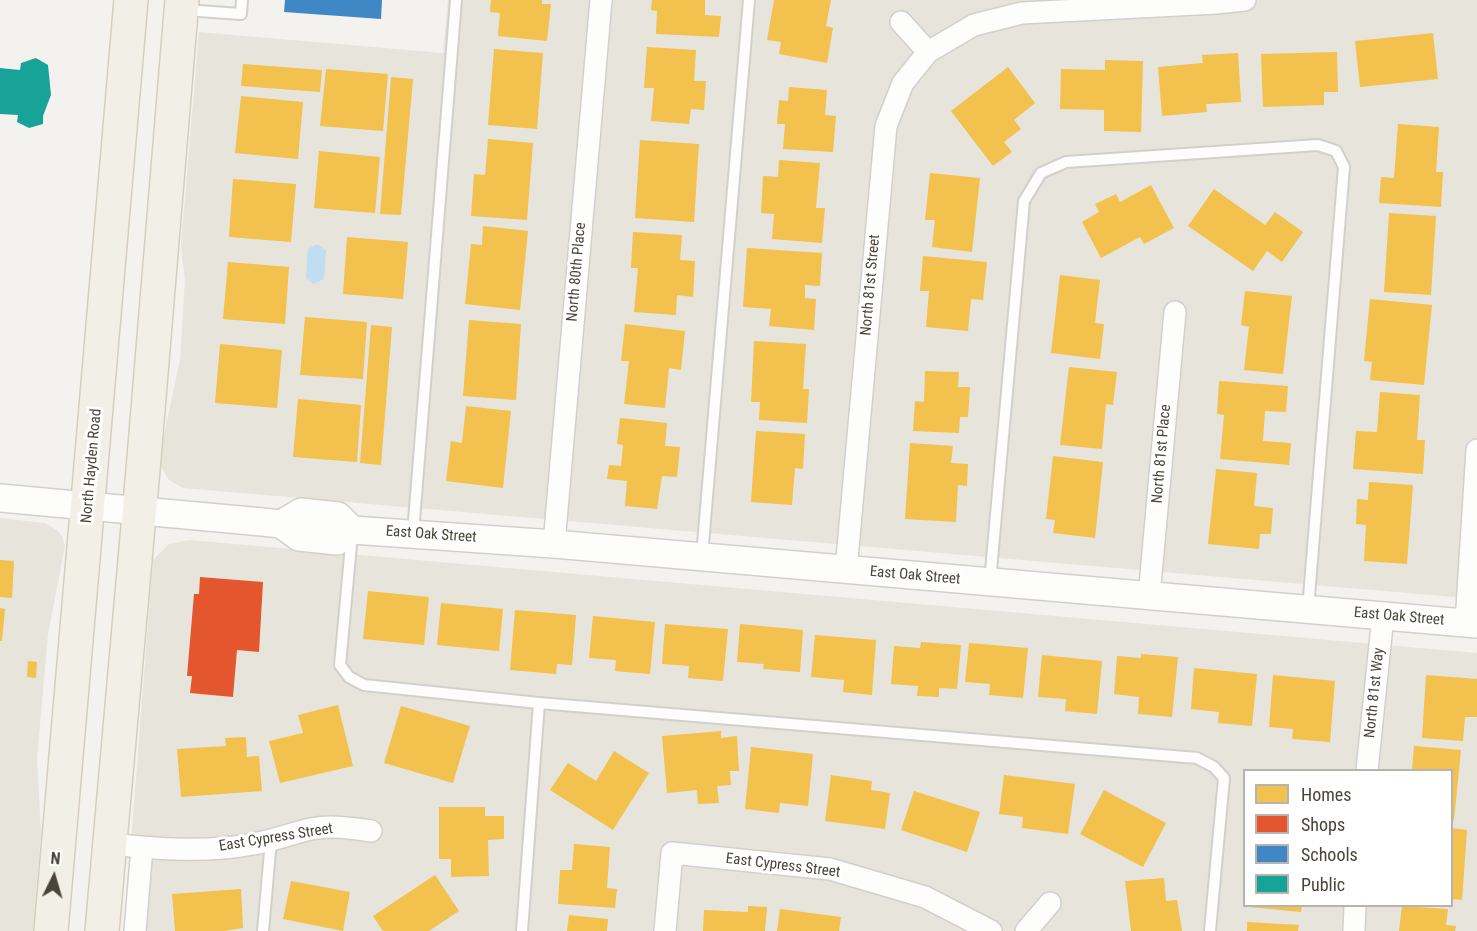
<!DOCTYPE html>
<style>
body{margin:0}
#map{position:relative;width:1477px;height:931px;overflow:hidden;background:#f4f2ee;font-family:"Roboto Condensed",sans-serif}
canvas{display:block}
.legend{position:absolute;left:1243px;top:769px;width:210px;height:138px;box-sizing:border-box;background:#fff;border:2px solid #b7b4b0;margin:0;padding:8px 10px;list-style:none;font-size:18px;color:#4b4439}
.legend li{display:flex;align-items:center;gap:12px;height:30px}
.legend b{width:30px;border:2px solid #b7b4b0}
.north{position:absolute;left:24px;top:847px;width:60px;height:60px;-webkit-text-stroke:4px #fff;paint-order:stroke;rotate:5deg;font-size:16px;font-weight:700;line-height:24px;text-align:center;color:#4b4439}
.north::after{content:'';display:block;margin:auto;width:21px;height:27px;background:#4b4439;clip-path:polygon(50% 0,100% 100%,50% 72%,0 100%)}
</style>
<div id="map">
<canvas width="1477" height="931"></canvas>
<ul class="legend">
<li><b style="height:16px;background:#f2c14e"></b>Homes</li>
<li><b style="height:16px;background:#e4572e"></b>Shops</li>
<li><b style="height:16px;background:#3f88c5"></b>Schools</li>
<li><b style="height:16px;background:#17a398"></b>Public</li>
</ul>
<div class="north">N</div>
</div>
<script>
const context = document.querySelector('canvas').getContext('2d');
context.lineJoin = 'round';
function paint(path, color) {
  context.fillStyle = color;
  context.fill(path, 'evenodd');
}
function strokePath(path, color, width, dash) {
  context.strokeStyle = color;
  context.lineWidth = width;
  context.lineCap = dash ? 'butt' : 'round';
  context.setLineDash(dash || []);
  context.stroke(path);
}
function drawText(font, color, halo, rows, align = 'center') {
  context.font = font + ' "Roboto Condensed",sans-serif';
  context.lineWidth = 6;
  context.setLineDash([]);
  context.textBaseline = 'middle';
  context.strokeStyle = halo;
  context.fillStyle = color;
  for (const [text, x, y, turn = 0] of rows) {
    context.save();
    context.translate(x, y);
    context.rotate((+turn || 0) * Math.PI / 180);
    context.textAlign = isNaN(turn) ? turn : align;
    if (halo) context.strokeText(text, 0, 0);
    context.fillText(text, 0, 0);
    context.restore();
  }
}
const residential = new Path2D(`
 M448,0H1477V599L183,488L169,480L160,465V454L180,359L185,281L181,245L199,32L443,53Z
 M0,518L45,523L57,530L62,536L65,546L48,634L37,759L41,833L33,931H0Z
 M189,540L1477,653V931H124L153,560L169,544ZM1244,770H1452V906H1244Z`);
const water = new Path2D(`
 M315,245H319L326,250L324,279L313,284L306,278L308,249Z`);
const homes = new Path2D(`
 M491,0H542V4H551L547,41L498,36L500,13L490,12Z
 M652,0H705V15L721,16L719,37L656,34L657,11L651,10Z
 M774,0H831L826,26L833,28L827,63L779,54L781,42L767,40Z
 M1433,33L1438,79L1360,87L1355,41Z
 M647,47L696,50L694,81H706L704,110L691,109L689,124L651,121L654,88H644Z
 M494,49L543,53L537,129L488,125Z
 M1337,52L1338,92H1324V105L1263,107L1261,54Z
 M1238,53L1241,102L1206,104L1207,112L1162,116L1158,67L1203,63L1202,55Z
 M1105,60L1143,61L1141,132L1104,131V110L1060,109L1061,69L1105,70Z
 M243,64L322,70L320,92L241,86Z
 M1008,67L1035,103L1014,120L1021,129L1004,142L1012,152L993,166L951,111Z
 M326,69L388,74L383,131L320,126Z
 M391,77L413,79L401,215L380,214Z
 M789,87L827,90L825,115L836,116L833,152L783,149L785,124H777L779,100L788,101Z
 M241,96L303,102L298,159L235,153Z
 M1398,124L1439,127L1436,172H1443L1441,207L1379,203L1381,177L1394,178Z
 M488,139L533,143L527,220L471,216L474,174L485,175Z
 M640,140L699,144L694,222L635,218Z
 M319,151L380,157L375,213L314,208Z
 M779,160L820,163L816,208H825L822,243L772,239L774,214L761,213L763,176L778,177Z
 M930,173L980,178L972,252L932,247L935,220H925Z
 M233,179L296,184L291,242L229,237Z
 M1151,185L1174,228L1144,244L1140,237L1101,258L1082,222L1099,212L1095,204L1116,194L1120,202Z
 M1214,189L1265,225L1275,212L1303,232L1282,262L1267,251L1253,271L1188,226Z
 M1389,213L1436,216L1431,295L1384,292Z
 M483,226L528,231L520,310L465,304L471,244L482,245Z
 M633,232L682,235L680,260L695,261L693,297L677,295L676,315L634,312L638,268H631Z
 M347,237L408,242L403,299L343,294Z
 M747,248L822,253L820,286L805,285V298L816,299L814,330L769,326L771,309L743,307Z
 M923,256L987,262L983,300L971,299L968,331L926,327L929,291H920Z
 M228,262L289,267L285,324L223,319Z
 M1060,275L1100,280L1095,323L1104,324L1100,359L1051,353Z
 M1245,291L1292,296L1283,374L1244,370L1249,327L1241,325Z
 M1370,299L1432,305L1424,385L1370,380L1372,362L1364,361Z
 M305,317L367,322L363,379L300,375Z
 M469,320L521,324L516,400L463,396Z
 M625,324L685,331L681,370L669,368L665,408L624,404L629,361H621Z
 M371,325L392,327L381,465L360,463Z
 M754,341L806,344L803,389H809L807,423L759,420L760,402H751Z
 M220,344L282,350L277,408L215,403Z
 M1069,367L1117,372L1113,405L1106,404L1102,449L1060,445Z
 M925,371L959,372L958,387H970L968,417H960L959,433L913,431L915,401L924,402Z
 M1219,381L1288,386L1286,412L1265,411L1263,441L1291,443L1289,465L1220,459L1224,415L1217,414Z
 M1380,392L1420,395L1417,440H1425L1423,474L1353,469L1356,431L1377,432Z
 M298,399L361,405L357,462L293,457Z
 M466,406L511,411L503,488L446,481L451,441L462,443Z
 M620,418L667,423L665,446L680,447L677,477L662,476L657,509L625,506L627,481L607,479L609,465L621,466L623,445L617,444Z
 M756,431L805,434L803,469L795,468L792,505L751,502Z
 M910,443L953,446L951,463L968,464L967,486L958,485L956,522L905,519Z
 M1053,456L1103,462L1095,538L1053,533L1055,520L1046,519Z
 M1216,469L1257,473L1254,506L1273,508L1271,534H1260L1259,549L1208,544Z
 M1369,482L1413,485L1407,564L1364,561L1366,525L1356,524L1357,499L1368,500Z
 M0,560L14,561L12,598L0,597Z
 M368,591L429,597L424,645L363,639Z
 M441,603L503,609L499,651L437,645Z
 M0,608L5,609L2,641H0Z
 M515,610L576,615L572,665L557,664L556,674L510,670Z
 M593,616L655,622L650,674L615,671L616,660L589,658Z
 M665,624L728,629L723,681L688,678L689,666L662,664Z
 M740,624L803,630L800,672L763,669L764,664L737,662Z
 M815,635L876,640L872,695L843,692L844,680L811,677Z
 M921,642L961,645L957,689L939,688V697L917,696L918,686L891,684L894,646L920,648Z
 M969,643L1028,648L1023,698L989,695L990,684L965,682Z
 M1141,654L1178,657L1172,717L1138,714L1139,697L1114,694L1117,656L1141,658Z
 M1042,655L1102,661L1097,714L1065,711L1066,699L1038,697Z
 M28,661L37,662L36,678L27,677Z
 M1194,668L1257,674L1252,726L1218,723L1219,712L1191,709Z
 M1273,675L1335,681L1330,742L1292,739L1293,729L1269,727Z
 M1426,675L1477,679V717H1465L1463,741L1422,738Z
 M338,705L353,766L280,783L269,741L303,733L298,715Z
 M401,706L470,726L453,783L384,763Z
 M721,731V738L737,736L739,771H730L731,785L717,786L719,803L698,804L697,790L667,793L662,736Z
 M246,737L247,757L259,756L262,791L181,797L177,749L226,746L225,738Z
 M1414,746L1461,750L1454,820H1452V771L1412,770Z
 M751,747L813,754L808,806L780,803L779,813L745,809Z
 M614,751L649,773L613,830L550,790L568,763L596,781Z
 M831,775L872,781L871,790L890,793L885,829L825,821Z
 M1004,775L1075,784L1068,834L1022,828L1023,817L999,814Z
 M1104,790L1166,823L1143,867L1080,834Z
 M914,791L980,812L967,852L901,830Z
 M439,807H485V816H504V839L488,840L489,876L451,877V859H439Z
 M1452,828L1467,830L1462,900L1452,899Z
 M574,844L610,847L607,888L617,889L615,908L558,904L560,870H572Z
 M435,875L459,911L429,931H383L373,916Z
 M1164,878L1166,901L1177,900L1182,931H1131L1125,881Z
 M291,881L350,892L343,931L283,919Z
 M241,889L243,928L224,931H175L172,894Z
 M748,906L767,907L765,931H703L704,910L748,912Z
 M1249,906H1302L1301,912L1249,907Z
 M1402,906L1448,909L1446,925L1456,926L1455,931H1399Z
 M780,909L841,917L839,931H777Z
 M569,915L608,919L607,931H567Z
 M1247,922L1299,925L1298,931H1247Z`);
const shops = new Path2D(`
 M200,577L263,582L259,652L237,650L233,697L190,693L192,676H187L194,594H199Z`);
const schools = new Path2D(`
 M285,0H382L381,19L284,12Z`);
const public = new Path2D(`
 M36,58L48,65L51,95L43,116V124L29,128L17,122L18,115L0,114V68L20,70L21,63Z`);
const service = new Path2D(`
 M184,10L241,14L242,0
 M413,533L456,0
 M352,534L340,665L349,677L364,685L539,703L1197,758L1214,767L1224,778L1210,931
 M702,556L749,0
 M990,582L1024,201L1041,173L1066,162L1318,145L1336,151L1344,167L1308,609
 M263,931L271,840
 M522,931L539,703`);
const minor = new Path2D(`
 M901,22L928,52
 M554,544L601,0
 M846,570L886,126L903,83L928,52L974,25L1022,13L1216,3L1245,0
 M1149,596L1175,312
 M1466,623L1477,450
 M1367,770L1383,616
 M109,844C157,849 206,853 253,844C273,841 292,833 311,829C331,825 351,828 371,831
 M135,931L142,847
 M665,931L672,853L830,869L925,897L991,931
 M1026,931L1050,903
 M1354,931L1355,906`);
const tertiary = new Path2D(`
 M0,498L262,522L281,524L299,537L337,541L352,530
 M281,524L301,512L338,516L352,530L554,544L1477,624`);
const primary = new Path2D(`
 M51,931L131,0
 M102,931L143,470L182,0`);
const streetNames = [
 ["North 80th Place",577,272,-85],
 ["North 81st Street",871,285,-85],
 ["North 81st Place",1162,454,-85],
 ["North Hayden Road",92,466,-85],
 ["East Oak Street",431,535,4],
 ["East Oak Street",915,576,5],
 ["East Oak Street",1399,617,5],
 ["North 81st Way",1375,693,-84],
 ["East Cypress Street",276,838,-9],
 ["East Cypress Street",783,866,7]
];
paint(residential, '#e7e4dc');
paint(water, '#c0ddf1');
paint(homes, '#f2c14e');
paint(shops, '#e4572e');
paint(schools, '#3f88c5');
paint(public, '#17a398');
strokePath(service, '#d2d0cb', 14);
strokePath(minor, '#d2d0cb', 24);
strokePath(tertiary, '#d2d0cb', 30);
strokePath(primary, '#d6cebb', 36);
strokePath(service, '#fdfdfc', 10);
strokePath(minor, '#fdfdfc', 21);
strokePath(tertiary, '#fdfdfc', 27);
strokePath(primary, '#f2efe6', 33);
drawText('15px', '#4b4439', '#fff', streetNames);
</script>
